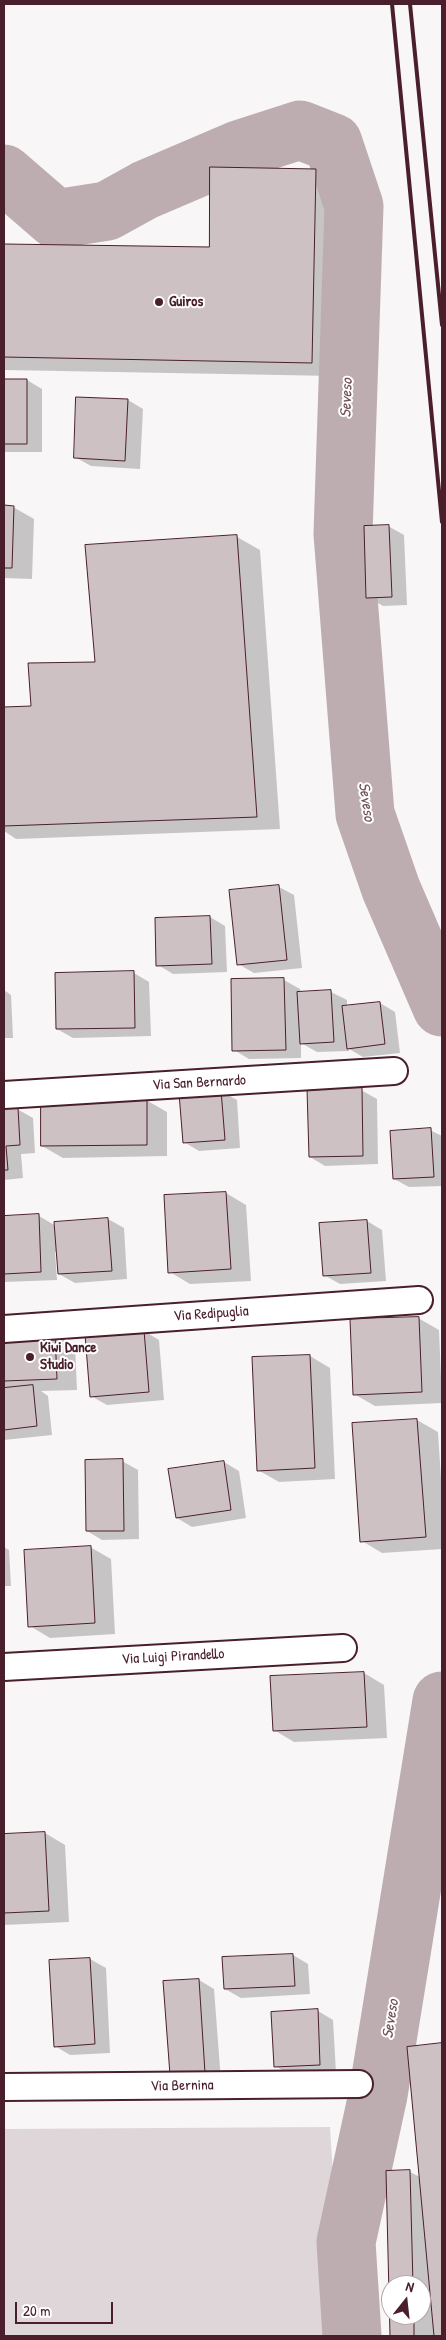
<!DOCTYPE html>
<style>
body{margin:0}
#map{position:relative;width:446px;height:2340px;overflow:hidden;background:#f8f6f7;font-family:"Patrick Hand",sans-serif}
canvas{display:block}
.frame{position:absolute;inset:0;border:5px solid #4a1f2b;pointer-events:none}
.north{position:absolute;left:381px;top:2275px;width:50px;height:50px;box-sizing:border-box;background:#fff;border:1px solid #b7a5aa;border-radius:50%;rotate:16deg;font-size:14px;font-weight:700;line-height:20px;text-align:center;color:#4a1f2b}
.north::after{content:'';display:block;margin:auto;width:18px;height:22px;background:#4a1f2b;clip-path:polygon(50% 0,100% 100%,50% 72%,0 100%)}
.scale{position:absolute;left:15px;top:2302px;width:98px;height:22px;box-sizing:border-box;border:2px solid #4a1f2b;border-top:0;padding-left:6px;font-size:15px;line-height:18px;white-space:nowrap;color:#4a1f2b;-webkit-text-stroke:4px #fff;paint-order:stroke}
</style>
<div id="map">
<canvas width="446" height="2340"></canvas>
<div class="frame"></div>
<div class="north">N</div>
<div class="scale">20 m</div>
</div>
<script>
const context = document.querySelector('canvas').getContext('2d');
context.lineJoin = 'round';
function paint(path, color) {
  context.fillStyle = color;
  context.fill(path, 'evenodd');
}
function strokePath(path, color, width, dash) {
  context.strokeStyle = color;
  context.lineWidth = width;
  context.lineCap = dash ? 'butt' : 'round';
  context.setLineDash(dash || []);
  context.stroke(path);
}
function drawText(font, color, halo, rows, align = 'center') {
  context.font = font + ' "Patrick Hand",sans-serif';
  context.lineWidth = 4;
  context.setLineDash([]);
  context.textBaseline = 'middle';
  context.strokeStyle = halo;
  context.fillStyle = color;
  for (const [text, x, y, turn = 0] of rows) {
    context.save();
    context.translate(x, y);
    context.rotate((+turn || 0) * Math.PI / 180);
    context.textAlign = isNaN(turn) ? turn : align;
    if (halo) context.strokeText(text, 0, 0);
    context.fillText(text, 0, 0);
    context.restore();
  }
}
const green = new Path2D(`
 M330,2127L343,2336H4V2129Z`);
const shadow = new Path2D(`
 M315,170L338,184L335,376L4,370V245L210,249Z
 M4,380H27L42,389V452H4Z
 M128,400L143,409L140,469L91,466L75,457Z
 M4,507H13L34,519L32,579L4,578Z
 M388,526L404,535L407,605L383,606L368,597Z
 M237,537L260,550L280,829L16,839L4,831V708H32L96,663Z
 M279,887L294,895L302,968L254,973L238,964Z
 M210,917L225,926L227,972L173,974L158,965Z
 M134,973L149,982L151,1036L73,1038L57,1029Z
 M284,980L300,989V993L331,992L347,1000V1007L380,1003L395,1012L400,1053L363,1057L349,1049V1051L317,1052L301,1043V1058L249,1059L234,1050L232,981Z
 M4,990L11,995L13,1038H4Z
 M361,1090L377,1099L378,1164L325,1166L310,1157Z
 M221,1091L237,1100L240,1148L199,1151L184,1142Z
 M146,1100L167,1112V1156L63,1158L42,1146Z
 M17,1109L33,1118L35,1153L21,1154L23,1178L4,1180V1110Z
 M430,1130L442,1136V1186L409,1187L394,1179Z
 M226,1193L246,1205L251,1281L190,1284L170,1272L165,1196Z
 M39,1216L56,1226V1223L108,1219L124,1228L127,1279L75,1283L59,1274L58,1252H55L57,1280L4,1282V1217Z
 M367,1221L382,1230L386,1281L340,1284L324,1275Z
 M418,1318L439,1330L442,1403L375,1406L354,1394Z
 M144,1331L159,1340L164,1400L107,1405L91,1396Z
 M54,1334L75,1346L77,1390L41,1391L48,1396L52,1435L4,1440V1337Z
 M310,1356L330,1368L335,1479L279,1482L258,1470Z
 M417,1420L438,1432L442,1494V1549L382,1553L362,1541L353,1424Z
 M122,1461L138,1470L139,1539L102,1540L87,1531Z
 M224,1462L239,1471L246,1518L192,1527L177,1518Z
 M4,1547L9,1550L11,1586H4Z
 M90,1547L111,1559L115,1634L50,1638L30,1626Z
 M364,1673L384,1685L387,1738L294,1742L274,1730Z
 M45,1833L65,1845L69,1922L4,1925V1835Z
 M293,1955L308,1964L310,1994L241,1998L225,1989Z
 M90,1959L106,1968L110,2053L70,2055L55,2046Z
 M199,1980L214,1989L221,2081L187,2083Z
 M318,2011L333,2020L336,2073L291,2075L275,2066Z
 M442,2044V2336H391L387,2172H410L420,2177L408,2048ZM391,2285H421V2315H391Z`);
const river = new Path2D(`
 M4,174L56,219L107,211L145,190L241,149L300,130L333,143L354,206L343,534L365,814L391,889L442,1007
 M352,2336L346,2242L378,2095L442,1701`);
const building = new Path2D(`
 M210,167L316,169L312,363L4,357V244L209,247Z
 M4,379H27V444H4Z
 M76,397L128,399L125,461L74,458Z
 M4,505L14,506L12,568H4Z
 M389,525L392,597L366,598L364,526Z
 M237,535L257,817L4,826V707L31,706L28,663L95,662L85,545Z
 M279,885L287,960L237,965L229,890Z
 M210,916L212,964L156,966L155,918Z
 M134,971L135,1028L56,1029L55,973Z
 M284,978L286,1050L232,1051L231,979Z
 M331,990L334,1042L300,1044L297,992Z
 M380,1002L385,1044L347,1049L342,1006Z
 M362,1088L363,1156L309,1157L307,1089Z
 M221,1090L225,1140L183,1143L179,1093Z
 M41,1099H147V1145L41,1146Z
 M18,1108L20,1145L6,1146L8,1170H4V1109Z
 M431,1128L434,1177L393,1179L390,1131Z
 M226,1192L231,1269L168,1273L164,1195Z
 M39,1214L41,1272L4,1274V1216Z
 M108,1218L112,1271L58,1274L54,1222Z
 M367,1220L371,1273L323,1276L319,1223Z
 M419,1317L422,1392L353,1395L350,1319Z
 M144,1330L149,1392L90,1397L85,1334Z
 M55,1333L57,1379L4,1381V1335Z
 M310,1355L315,1468L257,1471L252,1357Z
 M33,1385L37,1426L4,1430V1388Z
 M417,1419L426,1537L360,1542L352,1423Z
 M123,1459L124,1531H86L85,1460Z
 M224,1461L231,1510L176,1518L168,1469Z
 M91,1546L95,1623L28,1627L24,1550Z
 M364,1672L367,1727L273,1731L270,1676Z
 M45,1832L49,1911L4,1913V1834Z
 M293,1954L295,1986L224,1989L222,1957Z
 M90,1958L95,2044L54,2047L49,1960Z
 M199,1979L205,2073L170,2075L163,1981Z
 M318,2009L320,2065L274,2067L271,2012Z
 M442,2043V2336H434L407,2047Z
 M410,2170L413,2285H391V2315H414V2336H390L386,2171Z`);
const minor = new Path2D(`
 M4,1095L394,1071
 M4,1329L419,1300
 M4,1667L343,1648
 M4,2087L359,2084`);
const rail = new Path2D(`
 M392,4L442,522
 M410,4L442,325`);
const markers = [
 [159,302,5,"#4a1f2b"],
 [30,1357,5,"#4a1f2b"]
];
const poiNames = [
 ["Guiros",169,302],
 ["Kiwi Dance",40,1348],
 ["Studio",40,1365]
];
const streetNames = [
 ["Via San Bernardo",199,1083,-3],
 ["Via Redipuglia",211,1314,-4],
 ["Via Luigi Pirandello",173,1657,-3],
 ["Via Bernina",182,2086,-1]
];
const waterNames = [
 ["Seveso",347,398,-88],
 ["Seveso",366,802,81],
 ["Seveso",391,2019,-81]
];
paint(green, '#ded6d9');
paint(shadow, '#0003');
strokePath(river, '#bdadb0', 59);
paint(building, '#cdc1c4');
strokePath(building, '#4a1f2b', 1);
strokePath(minor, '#4a1f2b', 30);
strokePath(minor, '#fff', 26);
strokePath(rail, '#4a1f2b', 4);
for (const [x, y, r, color] of markers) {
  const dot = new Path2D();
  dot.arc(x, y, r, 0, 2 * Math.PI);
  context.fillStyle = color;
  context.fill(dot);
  strokePath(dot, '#fff', 2);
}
drawText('bold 15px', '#4a1f2b', '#fff', poiNames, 'left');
drawText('15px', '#4a1f2b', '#fff', streetNames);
drawText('italic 16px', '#72515a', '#fff', waterNames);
</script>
